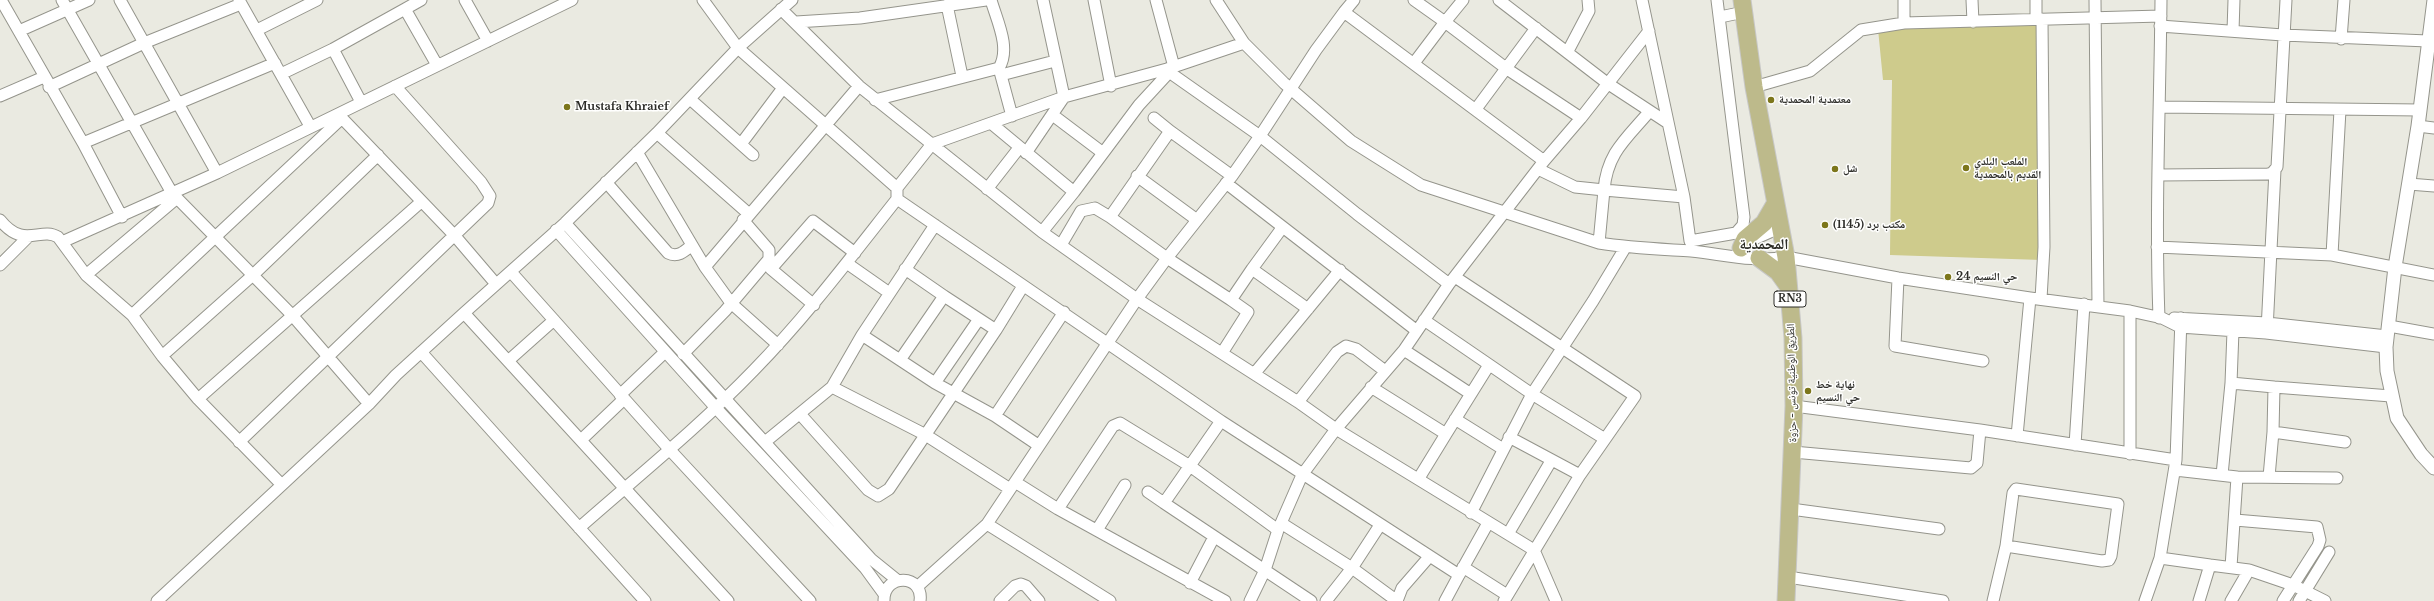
<!DOCTYPE html>
<meta charset="utf-8">
<style>
body{margin:0}
canvas{display:block;background:#eaeae1}
</style>
<canvas width="2434" height="601"></canvas>
<script>
const context = document.querySelector('canvas').getContext('2d');
context.lineJoin = 'round';
function paint(path, color) {
  context.fillStyle = color;
  context.fill(path, 'evenodd');
}
function strokePath(path, color, width, dash) {
  context.strokeStyle = color;
  context.lineWidth = width;
  context.lineCap = dash ? 'butt' : 'round';
  context.setLineDash(dash || []);
  context.stroke(path);
}
function drawText(font, color, halo, rows, align = 'center') {
  context.font = font + ' "Libre Baskerville","Noto Naskh Arabic",serif';
  context.lineWidth = 3;
  context.setLineDash([]);
  context.textBaseline = 'middle';
  context.strokeStyle = halo;
  context.fillStyle = color;
  for (const [text, x, y, turn = 0] of rows) {
    context.save();
    context.translate(x, y);
    context.rotate((+turn || 0) * Math.PI / 180);
    context.textAlign = isNaN(turn) ? turn : align;
    if (halo) context.strokeText(text, 0, 0);
    context.fillText(text, 0, 0);
    context.restore();
  }
}
const green = new Path2D(`
 M2040,19L2042,260L1890,255L1892,80H1883L1878,29Z`);
const minor = new Path2D(`
 M1,0L83,143L122,217
 M62,0L172,193L292,315L369,404
 M120,0L217,173
 M239,0L310,126
 M465,0L488,41
 M703,0L738,48L897,188
 M991,0C997,21 1011,48 999,68L1012,116
 M1094,0L1111,86
 M1216,0L1244,43
 M1499,0L1607,83L1668,123
 M1642,0L1684,197L1690,241L1736,233L1743,225L1744,217L1717,0
 M1904,0V23L2161,16
 M1972,0L1973,22
 M2036,0V19
 M2095,0L2098,306
 M947,5L962,76
 M405,9L421,0
 M781,9L859,86L1042,232L1137,299L1298,402L1336,429L1534,550L1556,601
 M1344,12L1354,0
 M1720,17L1744,12
 M796,22L860,18L986,0
 M2160,26L2283,35L2428,41
 M257,30L317,0
 M19,31L89,0
 M2233,31L2234,0
 M2341,39L2344,0
 M333,49L361,102
 M1568,51L1589,11L1588,0
 M1414,63L1445,22L1414,0
 M281,74L333,49L405,9L437,65
 M1001,75L1055,61
 M49,87L144,43L241,4
 M1754,87L1810,71L1861,30L1904,23
 M0,96L44,77
 M690,99L753,155
 M875,100L999,68
 M2160,107L2420,110
 M1476,109L1536,28
 M1649,112C1626,139 1607,153 1604,190L1684,197
 M338,114L455,236L496,284
 M1054,116L1103,153
 M1581,118L1649,31
 M992,124L1074,192L1139,105L1174,67L1156,0
 M2418,126L2434,128
 M1170,131L1232,176
 M657,133L749,214
 M83,143L275,63
 M741,144L783,88
 M637,152L705,267L859,86
 M1026,153L1064,97L1043,0
 M1538,169L1575,187L1604,190L1599,243
 M2160,175L2268,174L2272,173L2277,167L2286,0
 M1137,176L1197,220
 M606,182L668,253C678,258 685,251 692,245
 M1226,183L1417,331
 M2409,184L2434,186
 M987,189L1019,148
 M897,199L1221,421L1459,575L1488,523
 M1110,217L1167,258L1231,300
 M0,220C24,250 40,226 58,237L86,275L132,315L162,356L198,399L281,484
 M565,223L871,559L897,580
 M556,230L716,408L865,568L884,594
 M1042,232L1074,192
 M1752,240L1779,228
 M62,242L217,173L572,0
 M1061,245L1081,211L1095,208L1110,217L1170,131L1154,118
 M2157,247L2332,255L2340,110
 M2332,255L2434,275
 M848,264L888,292
 M0,265L28,237
 M705,267L731,303L778,345
 M905,269L944,296
 M1252,269L1282,228
 M511,272L670,450L810,601
 M86,275L177,198
 M1455,277L1635,396L1580,475L1504,601
 M1898,278L1895,346L1983,361
 M1449,284L1357,214L1260,136L1316,50L1344,12L1544,161L1581,118L1507,69L1445,22L1463,0
 M2041,299L2044,247L2042,19
 M814,305L771,269L813,221L855,253
 M2130,311V454
 M464,313L728,601
 M132,315L342,118
 M2159,318C2155,212 2160,106 2161,0
 M2174,318L2267,323L2387,336
 M1424,320L1532,394L1605,439
 M2389,326L2434,334
 M2267,330L2275,170
 M2233,331L2231,383L2274,387L2273,432L2345,442
 M862,335L935,225
 M1404,350L1471,394
 M421,352L645,601
 M1222,353L1248,312L1231,300L1252,269L1308,309
 M683,354L725,311L769,259V250L743,220
 M162,356L253,275L378,155
 M900,360L944,296L996,330
 M508,361L554,320
 M1254,374L1340,270
 M935,383L979,319
 M832,387L924,434L1010,489
 M1371,387L1446,434L1489,365
 M2274,387L2391,396
 M620,395L665,352
 M198,399L421,202
 M1298,402L1337,352L1346,346L1356,349L1385,371
 M1794,406L1980,430L2176,460
 M800,414L868,490L878,496L889,489L996,330L1023,286
 M995,416L1064,312
 M1455,419L1503,449
 M2017,436L2030,298
 M1509,437L1580,475
 M581,440L624,399
 M239,442L488,203L490,196L481,182L395,86
 M765,442L832,387L862,335L935,383L995,416L1038,445
 M2075,445L2084,304
 M1793,452L1971,468L1977,463L1980,430
 M2175,470L2237,477L2231,567
 M2222,475L2231,383
 M2237,477L2337,478
 M2269,477L2273,432
 M1419,478L1446,434
 M1015,482L1058,509L1225,601
 M2016,489L2118,504L2111,556L2109,560L2102,561L2006,546L2013,493Z
 M1148,492L1164,503L1221,421
 M1164,503L1311,601
 M1058,509L1113,426L1120,423L1190,466L1278,530
 M1791,509L1939,529
 M1471,513L1532,394L1593,301L1625,248
 M2235,520L2317,527L2320,540L2318,546L2283,601
 M1281,523L1352,568L1397,601
 M987,524L1110,601
 M579,528C638,476 699,427 754,370C806,317 851,257 897,199V188L932,144L1064,97L1167,69L1244,43L1284,83L1351,141L1421,185L1599,243C1630,248 1660,249 1691,251C1722,254 1755,263 1786,257L1898,278L2030,298L2130,311L2162,318L2180,327L2266,333L2386,347
 M1097,530L1125,485
 M1508,534L1551,461
 M2160,558L2210,565
 M1463,567L1507,595
 M1788,577L1943,601
 M1190,583L1214,537
 M917,587L987,524L1137,299L1167,258L1232,176L1260,136L1169,72
 M884,600C884,573 924,574 920,601
 M157,601L369,404L396,375L464,313L565,223L657,133L738,48L792,0
 M1000,601L1015,586L1021,584L1026,586L1039,601
 M1250,601L1265,570L1278,530L1302,475L1336,429L1404,350L1449,284L1544,161
 M1326,601L1352,568L1380,525
 M1397,601L1402,588L1429,557
 M1445,601L1459,575
 M1993,601L2006,546
 M2145,601L2160,558L2176,460L2181,318
 M2199,601L2210,565L2249,570
 M2231,601L2249,570L2293,585L2325,601
 M2299,601L2329,552`);
const tertiary = new Path2D(`
 M2434,0L2418,126L2395,267L2386,347L2387,371L2397,418L2421,454L2434,468`);
const primary = new Path2D(`
 M1742,0L1754,87L1786,257L1793,338L1794,406L1786,601
 M1741,248L1745,239L1764,223L1775,204
 M1759,258L1778,272L1788,286`);
const markers = [
 [1771,100,4,"#7c761b"],
 [567,107,4,"#7c761b"],
 [1966,168,4,"#7c761b"],
 [1835,169,4,"#7c761b"],
 [1825,225,4,"#7c761b"],
 [1948,277,4,"#7c761b"],
 [1808,391,4,"#7c761b"]
];
const shields = [
 [1790,299,32]
];
const shieldNames = [
 ["RN3",1790,299]
];
const poiNames = [
 ["معتمدية المحمدية",1779,100],
 ["Mustafa Khraief",575,107],
 ["الملعب البلدي",1974,162],
 ["القديم بالمحمدية",1974,175],
 ["شل",1843,169],
 ["مكتب برد (1145)",1833,225],
 ["حي النسيم 24",1956,277],
 ["نهاية خط",1816,385],
 ["حي النسيم",1816,398]
];
const streetNames = [
 ["الطريق الوطنية تونس - حزوة",1792,383,-91]
];
const districtNames = [
 ["المحمدية",1764,245]
];
paint(green, '#cecb8c');
strokePath(minor, '#95958c', 13);
strokePath(tertiary, '#95958c', 15);
strokePath(primary, '#c8c8c7', 19);
strokePath(minor, '#fff', 11);
strokePath(tertiary, '#fff', 13);
strokePath(primary, '#bdba8b', 17);
for (const [x, y, r, color] of markers) {
  const dot = new Path2D();
  dot.arc(x, y, r, 0, 2 * Math.PI);
  context.fillStyle = color;
  context.fill(dot);
  strokePath(dot, '#fffffe', 1.5);
}
for (const [x, y, w] of shields) {
  const box = new Path2D();
  box.roundRect(x - w / 2, y - 8, w, 16, 3);
  context.fillStyle = '#fffffe';
  context.fill(box);
  strokePath(box, '#2c2c28', 1);
}
drawText('bold 10px', '#2c2c28', null, shieldNames);
drawText('bold 11px', '#2c2c28', '#fffffe', poiNames, 'left');
drawText('11px', '#2c2c28', '#fffffe', streetNames);
drawText('bold 15px', '#2d2d26', '#fffffe', districtNames);
</script>
